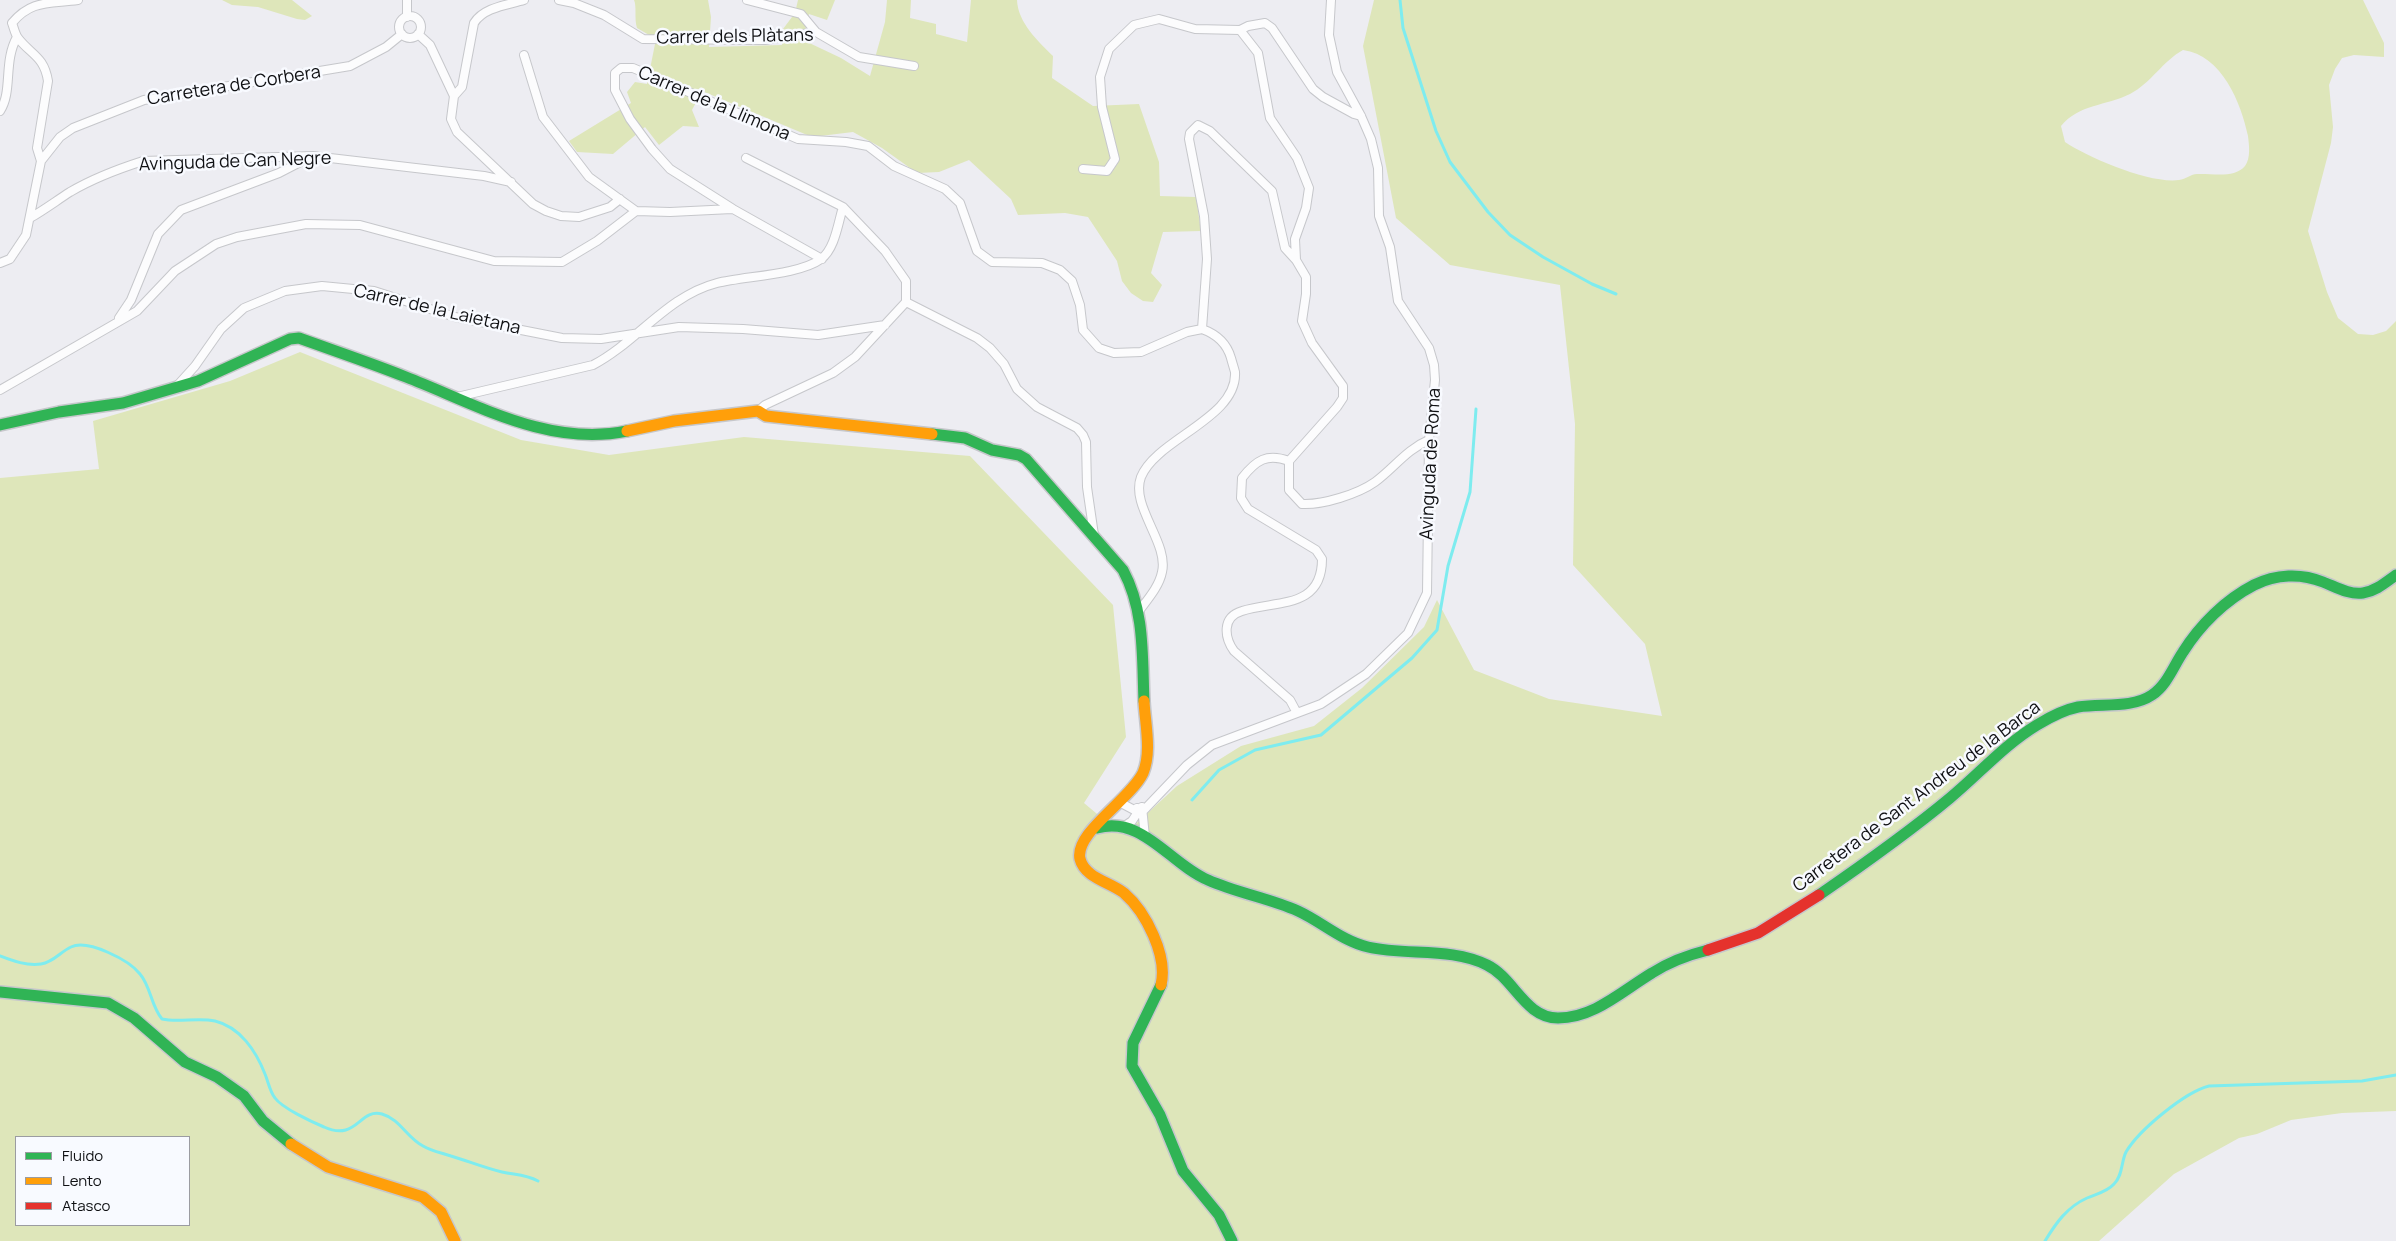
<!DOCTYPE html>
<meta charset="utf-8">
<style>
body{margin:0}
#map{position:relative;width:2396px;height:1241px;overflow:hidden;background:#ededf2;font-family:Manrope,sans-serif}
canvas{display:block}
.legend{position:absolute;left:15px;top:1136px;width:175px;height:90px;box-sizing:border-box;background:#f8faff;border:1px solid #9b9ca1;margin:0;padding:6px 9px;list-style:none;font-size:15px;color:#0f1013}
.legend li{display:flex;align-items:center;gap:10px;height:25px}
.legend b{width:25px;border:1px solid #9b9ca1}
</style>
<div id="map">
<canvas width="2396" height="1241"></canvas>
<ul class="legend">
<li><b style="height:6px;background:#30b455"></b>Fluido</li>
<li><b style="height:6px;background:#ff9f0a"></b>Lento</li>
<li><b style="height:6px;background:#e5322d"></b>Atasco</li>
</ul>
</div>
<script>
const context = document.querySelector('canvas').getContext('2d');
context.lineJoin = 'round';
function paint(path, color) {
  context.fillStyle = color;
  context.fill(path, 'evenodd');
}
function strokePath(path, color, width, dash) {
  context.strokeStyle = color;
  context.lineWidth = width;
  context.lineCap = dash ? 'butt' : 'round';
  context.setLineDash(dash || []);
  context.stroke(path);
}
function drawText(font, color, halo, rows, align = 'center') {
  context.font = font + ' Manrope,sans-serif';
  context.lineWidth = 5;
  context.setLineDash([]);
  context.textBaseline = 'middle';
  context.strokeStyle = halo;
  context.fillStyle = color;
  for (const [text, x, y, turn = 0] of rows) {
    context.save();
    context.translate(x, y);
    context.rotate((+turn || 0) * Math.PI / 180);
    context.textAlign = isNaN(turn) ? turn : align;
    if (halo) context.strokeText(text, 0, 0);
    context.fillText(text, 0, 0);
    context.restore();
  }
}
const green = new Path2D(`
 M222,0H292L312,16L305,20L297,19L258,7L232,5Z
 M634,0H708L711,17L709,47L782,45L783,29L795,13L798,0H835L827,20L809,14L803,40L841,58L870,76L885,22L887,0H911L910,18L936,24V34L967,42L971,0H1017C1018,23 1038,41 1053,56L1052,78L1093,106L1139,104L1159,162L1160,196L1196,197L1201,231L1163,232L1151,273L1162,285L1153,302L1143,301L1131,293L1122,281L1117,261L1088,217L1065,213L1018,215L1011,199L969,160L939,172L917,173L882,148L853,132L812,137L702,91L692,110L699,127L683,126L659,145L645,127L613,154L577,152L569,141L631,103L627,92L635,82L647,84L656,39L637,28C634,18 637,7 634,0Z
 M1374,0H2363L2384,43V57L2354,55L2342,58L2335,69L2329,85L2333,127L2331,143L2308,231L2327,292L2338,318L2358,334L2373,335L2386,331L2396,321V1111L2342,1113L2291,1120L2257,1134L2239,1138L2174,1174L2099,1241H0V478L99,469L93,421L230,381L300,352L521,440L609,455L744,437L970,456L1113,605L1126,737L1084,803L1115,829L1127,832L1177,786L1241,746L1314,726L1362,688L1424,627L1437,600L1474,670L1549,699L1662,716L1645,644L1573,565L1575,424L1560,285L1450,265L1396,218L1363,46ZM2183,50C2222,55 2241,103 2248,136C2249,145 2251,158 2245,166C2234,179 2212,173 2197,174C2191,174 2186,179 2179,180C2150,184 2089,158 2065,142L2061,126C2079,104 2106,106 2130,94C2151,83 2163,61 2183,50ZM16,1137H189V1225H16Z`);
const stream = new Path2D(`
 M1400,0L1403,28L1436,131L1450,162L1488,212L1510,235L1543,257L1592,284L1616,294
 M1192,800L1219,770L1255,750L1321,735L1412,658L1437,630L1448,566L1470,492L1476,409
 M0,956C13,961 27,966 41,964C54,962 60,952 71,947C88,939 129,960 140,974C151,987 151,1006 162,1019C179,1023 197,1017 215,1021C240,1027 256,1051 265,1074C268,1081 270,1092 275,1098C282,1108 312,1122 324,1127C357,1142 359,1108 382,1114C400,1119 407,1138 423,1146C431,1151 442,1153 451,1156C468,1161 485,1168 502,1172C515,1175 525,1174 538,1181
 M2045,1241C2056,1223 2067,1207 2087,1198C2096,1194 2107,1192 2114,1184C2123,1175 2121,1162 2126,1152C2139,1130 2185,1092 2209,1086L2362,1081L2396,1075`);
const street = new Path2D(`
 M407,0V17
 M559,0L574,3L604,15L643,39L765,40L816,32L859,57L914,66
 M747,0L801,14L816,32
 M399 27a11 11 0 1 1 22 0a11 11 0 1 1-22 0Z
 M1240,30L1258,53L1270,118L1297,158L1309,188L1306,208L1295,239L1296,260L1306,277V294L1302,321L1312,343L1343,386V398L1337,407L1289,461C1267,453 1256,460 1242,478L1241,498L1248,509L1316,550L1322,559C1322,610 1275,600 1242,611C1222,617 1224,637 1234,651L1290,700L1297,713
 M418,34L430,45L454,96L451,119L457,132L533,204L546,211L561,216L579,217L610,207L620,199
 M524,55L543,117L589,177L636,211L670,212L732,209
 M454,96L462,87L474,23C484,7 508,5 524,0
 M0,111C13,91 3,62 17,37
 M746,158L843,207L885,251L906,281V302
 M41,161L37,148L48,81C44,56 31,55 18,38C15,34 14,28 12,23C31,0 48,4 78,0
 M1083,169L1107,171L1115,159L1102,107L1100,77L1109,49L1134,25L1159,19L1195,29L1240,30L1248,26L1265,23L1272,28L1313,89L1323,97L1354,114L1361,116
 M30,218C44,210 56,201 70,192C92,179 118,169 143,161L313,156L484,176L511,182
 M822,259L733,209L670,169L652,149L630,119L615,90V73L621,68H633L798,139L846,142L868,146L894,166L945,189L960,203L977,251L992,262L1042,263L1060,270L1072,281L1080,305L1083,330L1099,348L1114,353L1141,352L1187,332L1202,329
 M0,263L10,259L26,235L41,161L60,137L73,128L144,100L350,66L386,47L402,34
 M906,302L977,338L990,348L1004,364L1017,389L1037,407L1077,428L1083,435L1086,442L1087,487L1094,535
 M119,318L131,300L158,234L181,210L279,173L310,157
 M176,387L195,366L221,329L244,308L285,291L322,286L374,291L455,317L562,338L601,339L679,327L743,329L818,335L885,325
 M0,390L137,311L175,271L216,244L237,237L306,224L360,225L494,261L562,262L597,241L636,211
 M457,397L593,365C637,342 667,296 717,283C745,276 799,275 821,259C835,249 838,223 843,207
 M758,411L765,405L833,373L855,357L906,302
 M1289,461V490L1302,504C1323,505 1358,494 1375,482C1394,468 1407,449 1429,440
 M1139,611C1147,600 1159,587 1162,572C1169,543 1130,506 1141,477C1156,439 1238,418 1235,372C1234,368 1232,362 1231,358C1227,344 1216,334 1202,329L1207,259L1204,216L1189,139L1190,133L1198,125L1210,131L1272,191L1285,248L1296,260
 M1121,803L1138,812L1144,810L1187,765L1212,745L1321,704L1366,674L1408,633L1427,593L1429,440L1435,380L1434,365L1429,348L1398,301L1390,247L1379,216L1378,168L1371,139L1361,116L1337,72L1329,35L1331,0
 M1142,807L1145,837
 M1126,825L1132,821L1138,812L1137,808`);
const fast = new Path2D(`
 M0,425L59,412L123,403L198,381L290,339L299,338C335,351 371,363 406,377C476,404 548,447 627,431
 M932,434L965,438L992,450L1019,455L1026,459L1123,570C1145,611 1142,656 1144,701
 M1097,828C1142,815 1170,864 1208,880C1237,893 1269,898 1298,911C1322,922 1342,941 1368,947C1407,956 1451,947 1487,965C1514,978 1525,1018 1558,1018C1594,1018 1622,991 1652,973C1669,962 1688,955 1708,950
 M1819,895C1864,864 1908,833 1950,798C1979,774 2004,745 2037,725C2050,717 2063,710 2078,707C2102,703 2131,709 2152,695C2167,685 2173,667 2183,652C2200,625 2225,600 2254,585C2276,574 2301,573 2323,582C2336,587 2349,595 2363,593C2376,591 2386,582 2396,575
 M1161,985L1133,1043L1132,1066L1160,1115L1183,1171L1219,1215L1232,1241
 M0,992L108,1003L134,1018L185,1062L217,1077L244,1096L263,1121L291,1144`);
const slow = new Path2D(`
 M627,431L674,421L758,411L766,416L932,434
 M1144,701C1145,723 1152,752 1143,773C1130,800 1074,833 1080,859C1085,878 1110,882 1124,893C1146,912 1168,956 1161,985
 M291,1144L328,1167L423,1197L441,1212L455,1241`);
const jam = new Path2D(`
 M1708,950L1758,933L1819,895`);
const streetNames = [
 ["Carrer dels Plàtans",735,37,-1],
 ["Carretera de Corbera",234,86,-9],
 ["Carrer de la Llimona",714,104,23],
 ["Avinguda de Can Negre",235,162,-2],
 ["Carrer de la Laietana",437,310,13],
 ["Avinguda de Roma",1431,464,-87],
 ["Carretera de Sant Andreu de la Barca",1917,797,-37]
];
paint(green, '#dee6ba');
strokePath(stream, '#7eecef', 3);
strokePath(street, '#c6c7cb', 10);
strokePath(fast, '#c6c7cb', 14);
strokePath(slow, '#c6c7cb', 14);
strokePath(jam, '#c6c7cb', 14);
strokePath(street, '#fcfcfd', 8);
strokePath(fast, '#30b455', 11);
strokePath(slow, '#ff9f0a', 11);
strokePath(jam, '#e5322d', 11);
drawText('18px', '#0f1013', '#f8faff', streetNames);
</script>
